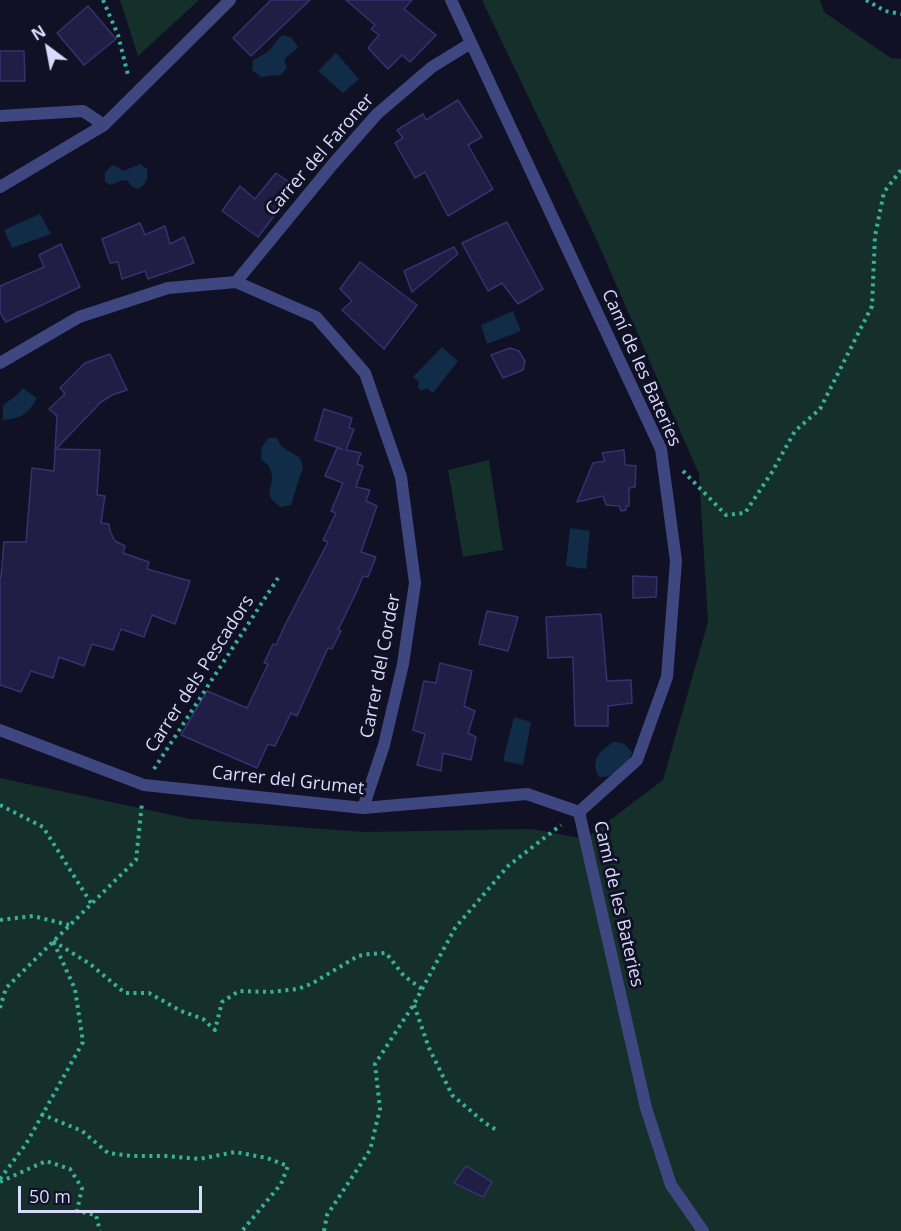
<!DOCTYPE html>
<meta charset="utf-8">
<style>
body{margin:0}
#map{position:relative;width:901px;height:1231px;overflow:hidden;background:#111126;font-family:"Open Sans",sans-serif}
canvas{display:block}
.north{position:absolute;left:18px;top:18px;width:60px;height:60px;-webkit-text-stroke:4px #111126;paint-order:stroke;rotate:328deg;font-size:16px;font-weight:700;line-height:24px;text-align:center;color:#d9dafc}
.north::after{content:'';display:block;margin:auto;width:21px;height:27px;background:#d9dafc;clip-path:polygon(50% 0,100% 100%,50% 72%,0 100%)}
.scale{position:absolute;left:18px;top:1186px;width:184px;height:27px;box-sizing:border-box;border:3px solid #d9dafc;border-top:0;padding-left:8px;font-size:18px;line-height:21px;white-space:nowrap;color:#d9dafc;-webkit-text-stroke:4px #111126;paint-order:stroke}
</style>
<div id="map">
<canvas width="901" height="1231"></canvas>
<div class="north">N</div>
<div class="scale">50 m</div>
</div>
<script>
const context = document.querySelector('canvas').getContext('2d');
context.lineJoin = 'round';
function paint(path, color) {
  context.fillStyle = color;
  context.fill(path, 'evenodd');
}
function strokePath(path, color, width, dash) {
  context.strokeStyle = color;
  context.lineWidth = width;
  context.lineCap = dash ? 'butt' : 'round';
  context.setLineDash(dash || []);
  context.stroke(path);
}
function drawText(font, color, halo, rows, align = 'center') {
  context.font = font + ' "Open Sans",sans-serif';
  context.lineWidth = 6;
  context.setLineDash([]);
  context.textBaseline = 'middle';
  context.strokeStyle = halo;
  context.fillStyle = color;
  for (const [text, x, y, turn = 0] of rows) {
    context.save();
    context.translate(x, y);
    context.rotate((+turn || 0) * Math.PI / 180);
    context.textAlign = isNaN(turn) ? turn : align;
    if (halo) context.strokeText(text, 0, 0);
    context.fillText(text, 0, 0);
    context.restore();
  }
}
const green = new Path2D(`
 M120,0H199L138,56Z
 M482,0H820L824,12L891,58L901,59V1231H0V778L190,819L364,832L532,829L585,839L663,780L708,622L699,474L594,234Z
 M489,460L503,550L463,557L448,470Z`);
const water = new Path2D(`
 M283,35L291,37L298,47C294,52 288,55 284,60L287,68L280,75L261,77L252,70L253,60C260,56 268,53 272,47C276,42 277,39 283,35Z
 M336,53L359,79L343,93L318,71Z
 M140,164L147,169C148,179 147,184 138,189L131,186L127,180L120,181L111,185L105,182V173L112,165L118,167L123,171Z
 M40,214L51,234L12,248L4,230Z
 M513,311L521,331L487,344L481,325Z
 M442,347L458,361L433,393L427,388L421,391L418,387L419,382L413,377Z
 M23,388L37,398C28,414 22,418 3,420V405L17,395Z
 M268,438H277L281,446L300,458L303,467L291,505L281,507C258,493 278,487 270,469C269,465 264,462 261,459L262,447Z
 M570,528L590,531L586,569L566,566Z
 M514,717L531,722L523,765L503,761Z
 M613,742C623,742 627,745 632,753C628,765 613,779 599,777C590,760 599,752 613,742Z`);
const building = new Path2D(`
 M271,0H310L251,56L233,38Z
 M346,0H412L404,9L436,35L410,62L402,55L388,69L368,48L379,35L371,29L375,25Z
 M88,6L116,39L84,65L57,33Z
 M0,51H24L25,81H0Z
 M458,100L482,137L468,145L493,189L448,216L425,172L415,178L395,143L403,138L397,130L423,114L426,120Z
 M276,173L296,187L258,237L222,211L240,186L255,199Z
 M507,222L543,289L518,304L502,283L488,291L462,243Z
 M140,223L145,235L165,226L170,244L184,237L194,263L148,279L145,271L122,279L118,262L110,263L102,239Z
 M61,244L80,287L6,322L0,313V286L44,267L39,255Z
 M454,247L458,254L412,292L404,271Z
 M360,262L417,305L384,349L342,310L352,301L340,289Z
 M510,348L519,351L525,361L523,370L503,378L491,355Z
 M110,354L127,390L112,395L101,402L56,449L100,450L97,495L105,496L101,523L109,524L110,531L115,541L125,546L123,553L149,562L147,569L190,581L175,624L152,615L144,637L121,629L113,650L92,644L84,666L59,657L53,678L31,671L21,692L0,685V577H1L4,542H26L32,468L54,471L57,416L49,409L65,394L60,388L85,363Z
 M324,409L352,418L349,428L354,429L346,450L361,453L357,464L363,466L356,487L370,490L366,501L377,506L361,552L376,557L368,577L363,576L356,593L338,630L341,631L332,649L328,648L297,716L291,713L275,746L268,744L257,768L181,735L207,691L247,708L268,664L264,663L273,644L276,645L285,625L328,542L323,540L336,513L331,511L343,483L325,476L337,448L342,449L315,440Z
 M624,450L625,465L636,466L635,487L629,488V506H626V510L621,511L619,506L606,505L603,496L577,502L593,463L605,461L602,453Z
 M633,576L657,577L656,597L633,598Z
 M487,611L518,617L508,651L479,644Z
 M601,614L607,681L631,680L632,703L608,706V726H575L573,657L548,658L546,617Z
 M440,663L472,671L464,706L475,711L468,733L476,737L471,760L443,753L441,771L417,765L425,734L413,730L424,681L436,683Z
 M466,1166L492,1182L483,1197L454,1183Z`);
const path = new Path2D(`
 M103,0L118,35L128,75
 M866,0L885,11L901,14
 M683,471L726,515L745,513L772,472L795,431L820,409L872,306L875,236L884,192L901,170
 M154,769L278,578
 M0,805L43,827L91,903
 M0,920L33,916L69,925
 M53,941L90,964L125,993H149L181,1011L203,1019L215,1030L222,1002L239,991L270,992L298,989L313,983L358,956L369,954L386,953L404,976L422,989
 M414,1005L429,1048L452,1095L485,1123L498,1131
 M0,1008L6,988L136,860L142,803
 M41,1114L82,1131L108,1153L132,1156H167L199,1159L235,1152L267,1158L288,1166L281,1184L242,1231
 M0,1179L26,1144L83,1042L75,989L53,941
 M0,1182L46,1161L70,1169L82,1188L77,1211L96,1215L100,1231
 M324,1231L327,1215L370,1150L380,1109L375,1064L414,1004L455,928L508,866L561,825`);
const minor = new Path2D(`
 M451,0L661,449L676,561L667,677L637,760L579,812
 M0,116L83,111L104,125
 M0,187L104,125L230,0
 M236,282L333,164L377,114L432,67L471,43
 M0,363L79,317L168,288L236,282L316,317L365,373L401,477L415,583L403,664L384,745L363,808
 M0,730L144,785L363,808L527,794L579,812
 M579,812L646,1108L671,1185L703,1231`);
const streetNames = [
 ["Carrer del Faroner",320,155,-49],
 ["Camí de les Bateries",641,368,66],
 ["Carrer del Corder",381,666,-79],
 ["Carrer dels Pescadors",200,674,-57],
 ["Carrer del Grumet",288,781,6],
 ["Camí de les Bateries",618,904,77]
];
paint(green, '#152f2a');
paint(water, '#102c46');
paint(building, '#201e45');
strokePath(building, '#353270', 1.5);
strokePath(path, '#38b197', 4, [3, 4.5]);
strokePath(minor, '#3f4781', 12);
drawText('18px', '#d9dafc', '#111126', streetNames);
</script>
